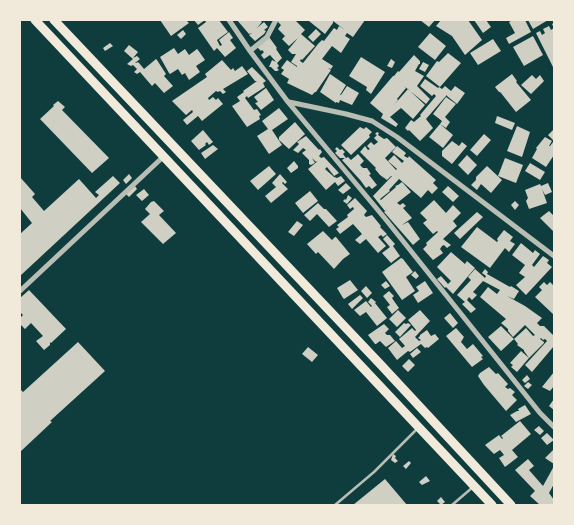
<!DOCTYPE html>
<style>
body{margin:0}
#map{position:relative;width:574px;height:525px;overflow:hidden;background:#0f3d3e;font-family:"IBM Plex Sans",sans-serif}
canvas{display:block}
.frame{position:absolute;inset:0;border:21px solid #f1e9da;pointer-events:none}
</style>
<div id="map">
<canvas width="574" height="525"></canvas>
<div class="frame"></div>
</div>
<script>
const context = document.querySelector('canvas').getContext('2d');
context.lineJoin = 'round';
function paint(path, color) {
  context.fillStyle = color;
  context.fill(path, 'evenodd');
}
function strokePath(path, color, width, dash) {
  context.strokeStyle = color;
  context.lineWidth = width;
  context.lineCap = dash ? 'butt' : 'round';
  context.setLineDash(dash || []);
  context.stroke(path);
}
const building = new Path2D(`
 M160,20H186L189,23L171,36Z
 M194,20H219L228,32L217,40L220,46L222,45L219,40L229,32L233,38L230,40L236,48L225,57L217,48L214,51L198,28L206,22L205,20L198,25Z
 M237,20H260L262,22L257,28L264,22L268,27L264,30L266,31L264,34L255,41L249,35L252,33L249,34Z
 M279,20H295L305,30L301,34L315,46L302,60L301,59L300,61L303,63L318,44L322,40L324,41L334,28L337,30L339,26L345,30L333,21V23L325,34L309,21L311,20H365L353,37L347,33L345,36L350,39L341,53L332,46L322,59L333,66L331,69L328,68L331,70L316,92H315L312,95L287,83L289,79L281,74L284,70L281,68L287,60L297,67V66L291,62L296,54H292L288,50L298,38L289,46L282,39L285,36L278,29L281,25L278,22Z
 M420,20H435L429,27Z
 M441,20H468L482,40L465,55L452,36L436,26Z
 M474,20H486L491,27L483,33Z
 M513,20H525L531,32L509,44L506,38L515,33L509,22Z
 M528,20H548L533,29Z
 M554,23V69L536,33L540,31L542,35L545,33L543,29L549,26L551,30L554,28L552,24Z
 M316,29L321,34L313,42L308,37Z
 M183,30L186,34L181,39L177,35Z
 M430,33L446,46L435,60L418,47Z
 M533,36L543,55L524,66L513,47Z
 M269,37L277,48L276,49L282,58L277,63L279,66L277,68L279,70L277,71H275L271,67H269L272,60L276,62L270,55L264,59L261,55L264,52L262,50L261,51L257,47Z
 M493,39L501,51L478,65L470,53Z
 M110,43L113,46L105,51L103,48Z
 M129,45L138,52L133,58L137,56L140,59L135,63H136L138,62L139,63L144,69L156,59L157,60L166,74L164,76L173,86L164,93L155,83L152,86L140,72L137,74L134,72L137,69L133,65L131,66L127,64L133,59L124,51Z
 M174,48L178,54L185,49L189,55L197,49L198,50L205,60L196,66L200,72L189,80L185,73L182,75L178,69L170,74L169,73L160,57Z
 M448,53L461,63L440,87L426,76L437,61L439,62Z
 M414,55L420,61V64H419L415,71L424,76L417,86L430,99L426,104L404,86L406,88L397,99L398,100L393,106L408,89L425,105L413,119L401,108L390,117L398,124L396,127L381,118L383,114L370,103L393,76H394L398,71L399,72Z
 M361,57L385,72L371,94L366,90L367,87L349,76Z
 M391,59L395,62L392,68L387,66Z
 M222,60L231,70L233,68L235,71L242,66L248,74L223,89L226,92L223,94L220,91L218,92L216,91L208,98L209,100L213,97L216,100L218,98L223,104L202,121L198,116L187,125L183,120L193,112L192,110L186,115L172,101L207,77L205,74Z
 M423,62L429,65L425,72L419,69Z
 M252,67L266,81L263,83L265,87L248,98L247,96L245,98L254,110L257,109L261,115L259,116L260,119L247,127L232,106L240,101L237,97L244,92L243,91L257,81H255L247,71Z
 M330,74L346,85L340,95H341L347,86L359,93L352,105L340,100L339,103L336,102V103L320,92Z
 M512,74L517,81L516,82L531,100L516,112L501,93L500,92H499L495,87Z
 M532,75L536,79L540,75L544,81L531,94L521,85Z
 M425,79L438,88L439,87L442,89L445,86L451,91L455,86L465,93L457,104L447,96V95L446,96L445,95L446,96L426,119L433,128L420,141L409,130L408,131L405,128L411,120L414,122L421,116L420,115L436,96L434,94L432,96L420,86Z
 M266,88L274,100L261,110L255,103L258,102L254,97Z
 M446,97L456,104L445,117L450,122L446,128L440,124L442,121L433,114Z
 M58,101L65,107L62,110L109,158L92,173L40,119L54,106L53,105Z
 M279,108L288,119L272,130L282,145L269,154L257,136L268,129L262,121Z
 M497,116L515,123L512,130L495,123Z
 M295,122L305,134L289,149L279,140V137Z
 M440,124L453,135L443,148L429,137Z
 M517,126L530,132L522,157L507,151Z
 M360,127L364,129L366,127L372,132L369,135L370,137L351,155L341,145Z
 M554,129V141L548,135Z
 M203,130L213,142L209,145L207,142L205,144L206,145L199,150L191,141Z
 M377,132L379,133L378,135L384,139L387,138L396,147L391,152V151V152L385,158L396,170L397,169L388,161L394,155L402,163L404,161L392,152L397,146L406,153L404,156L408,158L409,156L410,157L436,180L433,183L438,188L432,194L428,190L421,198L398,178L399,179L389,190L390,191L380,199L381,200L396,187H395L397,185H398L402,182L411,192L397,203L400,205L403,203L406,206L403,208L412,218L402,225L408,222L420,239L413,245L384,212L388,209L385,211L373,196L392,176H391L387,180L380,175L375,169L376,168L360,152L365,146L368,150L370,149L367,146L371,142L374,145L378,142L374,138L377,135L375,134Z
 M484,134L491,140L477,156L470,150Z
 M306,136L319,150L320,149L322,152L319,156L321,158L324,157L339,173L334,176L327,167L325,169L334,177L337,178L341,176L345,181L338,186L335,182L326,190L308,169L318,161L316,162L312,158L315,163L311,165L309,164V160L302,153L306,150L303,148L298,153L293,150L299,144L297,142Z
 M545,137L552,141L549,146H550L554,141V155L546,167L532,158L537,149L536,148Z
 M452,141L459,146L462,142L467,146L452,164L442,156V151Z
 M213,145L218,149L205,159L201,153Z
 M337,147L340,150L342,149L345,152L343,154L346,158L348,157L351,160L358,154L364,161L360,165L363,168H367L371,174L369,175L377,185L372,189L369,186L366,188L361,181L342,160L345,158H340L335,153L337,151L335,149Z
 M467,155L477,165L468,175L458,165Z
 M505,158L523,165L516,183L498,176Z
 M294,161L298,166V168L291,173L287,168Z
 M530,163L545,172L540,180L525,171Z
 M269,166L276,174L258,190L250,181Z
 M487,166L502,180L491,193L481,184L477,190L471,185L476,180V177Z
 M129,174L132,178L126,184L123,180Z
 M280,174L287,182L285,184L283,182L282,183L288,189L271,203L265,196L276,187L272,183Z
 M113,176L120,183L20,276V234L32,223L20,208V177L35,194L32,197L44,211L79,179L96,198L99,195L95,192Z
 M346,183L351,188L343,194L338,190Z
 M548,183L552,192L545,195L542,189L547,203L529,209L526,201L528,198L525,190L540,184L541,186Z
 M135,186L137,189L129,197L126,194Z
 M448,186L459,196L453,202L442,192Z
 M144,189L149,195L142,201L136,195Z
 M310,191L318,201L303,213L295,203Z
 M348,195L352,198L347,204L343,201L345,199L346,200Z
 M355,198L367,211L364,215L366,217L372,215L381,226L380,227L387,234L383,237L381,235L378,237L386,246L378,253L366,239L360,244L355,240L362,234L353,224L340,234L336,229L339,227L337,225L348,217L347,215L354,209L353,207L350,209L347,205Z
 M434,200L446,213L453,205L461,213L453,221L457,226L443,239L451,245L447,248L444,245L442,246L440,249L443,253L433,260L423,249L427,245L426,243L438,232L437,231L433,234L423,223L427,220L420,213Z
 M154,201L164,211L159,215L176,233L163,244L141,222L150,214L145,209L151,202Z
 M515,201L519,205L515,210L511,205Z
 M318,203L324,209H326L337,221L329,227L317,214L310,221L304,215Z
 M549,211L554,216V232L540,218Z
 M477,212L483,217L460,239L454,233Z
 M297,221L303,225L294,236L288,232Z
 M477,227L497,242L498,241L497,239L504,230L513,237L510,241L515,244L509,252L505,248L490,268L461,247Z
 M323,231L332,240L335,237H336L350,254L343,259L334,269L318,252L316,254L307,244Z
 M387,235L395,244L393,246L400,256L391,263L382,253L390,247L383,239Z
 M521,243L533,253L535,250L540,254L532,265L534,267L543,256L549,260L547,263L552,267L526,295L516,285L525,277L519,273L525,265L512,255Z
 M451,252L465,264L467,261L475,268L453,294L446,287L445,288L437,279L441,276L448,284L451,281L437,267Z
 M401,258L403,259L413,272L406,277L415,291L402,300L382,272Z
 M475,269L485,278L486,276L482,273L485,269L488,272L487,274L510,287L511,286L519,291L514,299L507,296L525,306L542,318L537,323L540,326H544L553,335L554,334V346L532,372L525,365L547,341L545,339L543,340L541,338L540,339L544,342V343L529,358L524,351V350L517,345L518,344L514,339L526,328L533,336L535,335L525,325L513,337L508,331V329L501,323L506,319L480,297L488,287L497,294L500,290L483,281L473,292L477,295L472,300L469,297L467,300L476,309L471,313L462,304L465,302L457,295L471,280L468,277Z
 M415,271L419,276L416,279L411,275Z
 M350,280L358,290L344,299L343,298L337,288Z
 M386,281L390,286L385,289L381,285Z
 M425,281L433,293L418,303L413,295L419,291L416,287Z
 M544,282L547,285L550,282L554,286V315L535,297L542,290L539,287Z
 M366,286L372,293L367,298L361,291Z
 M29,290L66,329L51,343L50,342V345L44,350L36,341L43,336L31,323L25,329L20,324V318L23,315L20,312V298Z
 M389,291L394,296L392,298L394,301L399,308L392,314L387,307L390,305L383,296Z
 M360,295L363,298L352,309L348,304Z
 M371,298L376,302L375,303L387,318L377,326L366,312L360,316L354,310L366,301L371,307L372,306L368,302Z
 M398,310L406,318L397,327L389,319Z
 M420,310L430,321L415,337L419,341L421,340L418,338L420,336V335L427,330L431,336L435,334L439,339L428,348L427,347L425,348L421,344L410,352L408,351L397,360L388,348L396,341L402,348L405,346L399,339L412,328L415,331L416,330L408,320Z
 M450,313L458,323L453,328L444,318Z
 M404,323L406,324L408,323L411,325L400,337L395,332Z
 M384,324L389,329L385,333L387,335H390L395,341L386,347L380,341L376,344H375L368,335Z
 M501,326L514,339L501,351L488,337Z
 M456,328L464,337L461,342L467,349L473,344L483,356L481,357L483,359L472,367L446,336Z
 M78,342L105,371L50,421L52,422L20,452V389L23,392Z
 M308,347L318,355L312,362L302,354Z
 M417,348L421,352L413,358L410,354Z
 M521,351L529,358L517,372L511,367L513,365L510,363Z
 M409,359L415,365L408,372L402,366Z
 M489,367L496,374L498,373L508,384L505,387L508,389L510,388L515,392L512,395L517,400L506,411L484,385L478,376L480,373Z
 M554,372V386L550,391L542,387Z
 M527,375L530,379L525,383L522,380Z
 M528,382L532,385L528,389L524,386Z
 M554,399V410L549,406Z
 M525,405L531,414L516,422L510,415L517,411H519L518,409Z
 M520,421L531,434L512,450L518,457L505,467L499,458L504,455L500,450L494,454L485,445L499,435L502,439L503,438L501,436Z
 M539,426L544,431L540,435L534,430Z
 M547,433L554,440L547,445L541,438Z
 M554,449V464L545,458Z
 M393,454L396,456L395,458L398,461L395,463L391,460Z
 M528,459L534,466L529,470L543,486L554,466V484L549,493L554,500V505H540L530,496L535,491L515,470Z
 M409,461L411,463L406,469L403,466Z
 M426,476L430,481L422,485L419,482Z
 M385,479L407,505H353Z
 M441,497L445,502L441,505L437,501Z`);
const service = new Path2D(`
 M335,505L374,472L418,428
 M452,505L473,487`);
const minor = new Path2D(`
 M229,20L250,51L288,102L387,221L540,413L554,427
 M250,51L267,37L276,20
 M289,102L346,114L372,121L397,137L554,256
 M20,291L164,156`);
const trunk = new Path2D(`
 M35,20L492,505
 M54,20L381,365L511,505`);
paint(building, '#cfcfc3');
strokePath(service, '#b8beb3', 2.5);
strokePath(minor, '#b8beb3', 5);
strokePath(trunk, '#f1e9da', 9);
</script>
